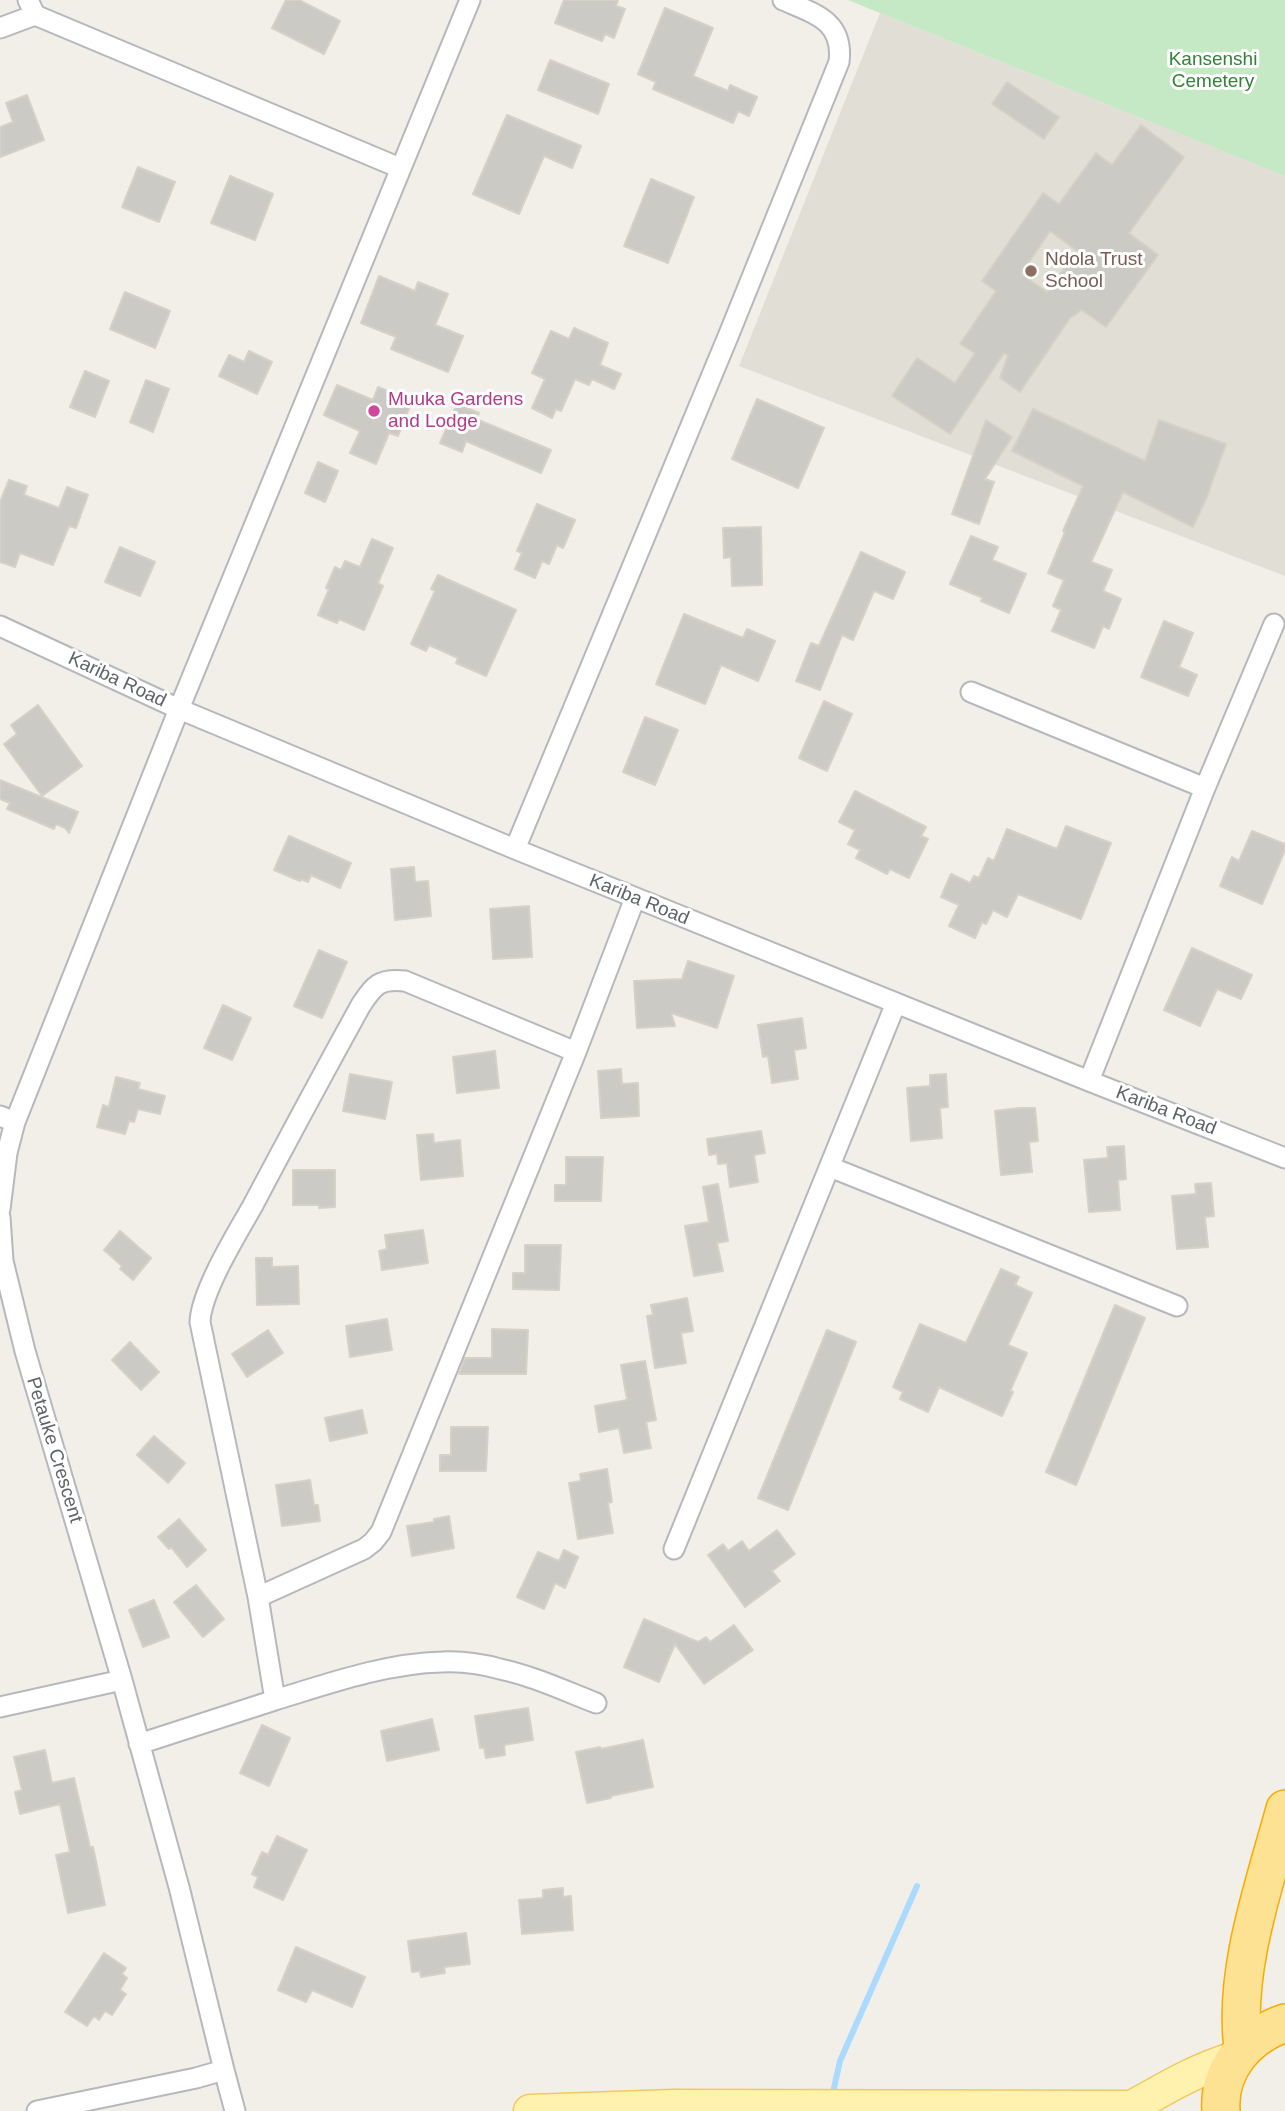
<!DOCTYPE html>
<style>
body{margin:0}
canvas{display:block;background:#f1efe8}
</style>
<canvas width="1285" height="2111"></canvas>
<script>
const context = document.querySelector('canvas').getContext('2d');
context.lineJoin = 'round';
function paint(path, color) {
  context.fillStyle = color;
  context.fill(path, 'evenodd');
}
function strokePath(path, color, width, dash) {
  context.strokeStyle = color;
  context.lineWidth = width;
  context.lineCap = dash ? 'butt' : 'round';
  context.setLineDash(dash || []);
  context.stroke(path);
}
function drawText(font, color, halo, rows, align = 'center') {
  context.font = font + ' Arial,sans-serif';
  context.lineWidth = 6;
  context.setLineDash([]);
  context.textBaseline = 'middle';
  context.strokeStyle = halo;
  context.fillStyle = color;
  for (const [text, x, y, turn = 0] of rows) {
    context.save();
    context.translate(x, y);
    context.rotate((+turn || 0) * Math.PI / 180);
    context.textAlign = isNaN(turn) ? turn : align;
    if (halo) context.strokeText(text, 0, 0);
    context.fillText(text, 0, 0);
    context.restore();
  }
}
const education = new Path2D(`
 M880,13L1285,176V576L739,366Z`);
const green = new Path2D(`
 M848,0H1285V176L880,13Z`);
const stream = new Path2D(`
 M834,2088L840,2061L917,1886`);
const building = new Path2D(`
 M286,0H299L340,21L324,54L272,28Z
 M564,0H618L616,6L625,9L614,38L605,34L602,41L555,23Z
 M665,8L713,28L693,76L728,91L730,85L757,97L749,116L738,111L733,123L653,89L656,82L638,74Z
 M550,60L609,84L598,114L538,90Z
 M1007,82L1059,117L1044,139L992,104Z
 M27,95L44,140L0,157V127L13,122L6,103Z
 M507,115L581,146L572,168L544,156L519,214L473,194Z
 M1141,125L1184,157L1129,233L1158,255L1106,327L1082,310L1070,318L1020,392L1000,378L1008,355L1004,353L950,434L892,396L917,358L955,383L975,353L960,344L996,291L982,281L1043,193L1059,204L1096,153L1112,165ZM1050,231L1077,251L1047,292L1021,274Z
 M138,167L175,182L159,222L122,207Z
 M230,176L273,194L255,240L211,223Z
 M651,179L694,197L668,263L624,246Z
 M379,276L415,291L418,282L448,294L435,325L463,336L448,372L391,349L396,337L361,323Z
 M125,292L170,311L155,348L110,329Z
 M574,328L608,343L600,365L621,374L614,389L592,379L589,385L575,379L561,411L556,409L552,418L532,408L545,379L532,373L551,331L569,339Z
 M249,351L272,362L257,394L219,376L229,355L244,362Z
 M85,371L109,381L95,417L70,407Z
 M146,380L169,389L153,432L130,422Z
 M337,385L373,400L378,387L412,401L398,436L389,433L376,464L350,453L360,431L324,415Z
 M757,399L824,428L798,488L732,459Z
 M457,404L479,413L476,419L551,450L541,473L466,441L462,452L440,443Z
 M1033,409L1145,461L1159,420L1226,444L1206,499L1193,527L1123,492L1091,562L1112,570L1103,591L1121,599L1109,629L1103,626L1094,648L1052,631L1061,610L1053,606L1064,580L1048,573L1065,532L1063,531L1083,486L1012,451Z
 M986,420L1012,437L985,479L994,482L979,524L952,514Z
 M318,462L338,471L325,502L305,493Z
 M9,480L27,486L24,495L59,508L67,487L88,495L76,528L69,526L53,565L20,553L15,567L0,562V502Z
 M537,504L575,520L563,548L557,545L549,564L542,561L535,578L515,569L522,553L517,551Z
 M761,527L762,585L732,586L731,557L724,558L723,528Z
 M971,536L998,547L992,560L1026,574L1009,613L981,601L983,598L950,584Z
 M372,539L393,548L378,583L383,586L364,630L339,619L337,623L318,615L329,589L326,588L335,567L341,570L345,561L360,567Z
 M120,547L155,562L140,596L105,582Z
 M861,552L905,572L893,599L874,591L853,640L842,635L820,690L796,681L811,643L819,646Z
 M438,575L516,610L486,676L456,663L458,658L429,645L426,651L411,644L435,591L431,589Z
 M684,614L743,638L747,629L775,641L758,681L721,665L705,704L656,684Z
 M1164,621L1193,633L1179,667L1197,675L1188,696L1141,677Z
 M824,701L852,714L827,771L799,758Z
 M38,705L82,766L42,796L4,744L17,734L11,725Z
 M645,717L678,730L655,785L623,772Z
 M0,780L78,812L69,833L65,828L56,824L54,829L7,809L10,803L0,799Z
 M855,791L926,827L921,836L928,839L909,878L890,869L887,874L856,858L860,850L848,844L855,830L839,822Z
 M1066,826L1111,843L1081,919L1018,894L1007,917L993,910L986,924L982,922L975,938L949,926L959,905L941,897L951,874L970,883L974,876L979,878L988,858L994,861L1007,829L1057,849Z
 M1252,831L1285,844V850L1262,904L1220,886L1232,857L1239,861Z
 M289,836L351,863L340,888L311,875L308,882L301,879L300,881L274,870Z
 M414,867L415,882L428,881L431,916L395,920L391,869Z
 M529,906L532,957L493,959L490,909Z
 M1192,948L1252,975L1241,999L1217,989L1200,1026L1164,1010Z
 M319,950L347,962L322,1018L294,1006Z
 M688,961L734,976L717,1028L671,1013L675,1026L637,1028L634,981L682,979Z
 M223,1005L251,1018L232,1060L204,1048Z
 M802,1018L806,1048L794,1050L798,1079L772,1083L768,1056L763,1057L758,1025Z
 M495,1051L499,1088L457,1093L453,1057Z
 M621,1069L622,1084L638,1083L639,1116L601,1118L598,1071Z
 M350,1074L392,1082L385,1119L343,1111Z
 M946,1074L948,1107L940,1108L942,1138L911,1141L907,1088L930,1086V1075Z
 M116,1077L140,1083L138,1089L165,1096L160,1114L138,1109L134,1122L129,1121L125,1134L97,1127L103,1105L109,1107Z
 M1019,1108H1035L1038,1141L1029,1142L1032,1172L1001,1175L995,1111Z
 M761,1131L765,1153L754,1155L758,1182L730,1187L727,1163L718,1164L717,1154L709,1155L707,1139Z
 M433,1134L434,1143L460,1140L463,1176L421,1180L417,1135Z
 M1124,1146L1126,1179L1118,1180L1120,1210L1089,1212L1084,1160L1108,1158L1107,1147Z
 M566,1157H603L601,1201H555V1185H566Z
 M293,1170H335V1207L319,1208V1205H293Z
 M1211,1183L1214,1216L1205,1217L1208,1247L1177,1249L1172,1196L1196,1194L1195,1184Z
 M718,1184L728,1241L717,1243L723,1271L694,1276L685,1226L709,1222L703,1187Z
 M423,1230L428,1263L382,1270L379,1251L387,1249L385,1235Z
 M120,1231L151,1258L133,1280L120,1269L122,1266L104,1250Z
 M525,1245H561L559,1290L513,1289V1273H525Z
 M256,1258H272V1267L298,1266L299,1304L257,1305Z
 M1001,1269L1019,1277L1015,1285L1032,1293L1008,1345L1027,1353L1010,1391L1013,1392L1002,1416L939,1387L928,1412L900,1399L903,1392L893,1387L920,1324L966,1343Z
 M687,1298L693,1331L681,1333L686,1363L655,1368L647,1316L653,1315L651,1305Z
 M1115,1305L1145,1318L1076,1485L1046,1472Z
 M387,1319L392,1350L350,1357L346,1326Z
 M492,1329L528,1330L526,1374H459L465,1358H492Z
 M268,1330L283,1353L247,1377L232,1354Z
 M827,1330L856,1342L788,1510L758,1498Z
 M130,1342L159,1372L141,1390L112,1360Z
 M645,1361L656,1420L646,1422L651,1448L624,1453L619,1428L599,1432L595,1406L627,1400L621,1365Z
 M362,1410L367,1433L330,1441L325,1418Z
 M451,1427H488L486,1471H440V1455H451Z
 M154,1436L185,1463L168,1483L137,1455Z
 M607,1469L612,1502L608,1503L613,1533L578,1539L569,1483L581,1481L580,1474Z
 M310,1480L314,1505H318L320,1521L282,1526L276,1485Z
 M449,1516L454,1548L412,1556L407,1526L434,1522V1519Z
 M179,1519L206,1550L187,1567L171,1547L169,1549L158,1537Z
 M777,1530L795,1554L772,1571L780,1581L745,1607L708,1555L723,1544L728,1551L742,1541L749,1551Z
 M564,1550L578,1557L565,1588L555,1583L544,1609L517,1597L538,1552L559,1561Z
 M196,1585L224,1619L203,1637L174,1602Z
 M154,1600L169,1637L143,1647L129,1610Z
 M644,1619L698,1642L706,1637L710,1642L734,1625L753,1650L704,1684L675,1644L659,1682L624,1667Z
 M528,1708L533,1740L504,1745L505,1755L486,1758L484,1748H480L475,1716Z
 M432,1719L439,1750L387,1761L381,1731Z
 M262,1725L290,1738L269,1786L240,1773Z
 M643,1740L653,1787L611,1796V1798L587,1803L576,1752L600,1747L601,1749Z
 M45,1750L52,1783L74,1778L90,1847H93L105,1905L68,1913L56,1855L70,1852L60,1804L20,1814L15,1792L22,1790L14,1757Z
 M277,1836L307,1850L283,1900L254,1887L258,1877L252,1874L262,1852L268,1855Z
 M563,1888V1897L571,1896L573,1930L522,1934L519,1900L543,1898V1890Z
 M466,1933L470,1964L444,1967L445,1973L421,1977L420,1971L412,1972L408,1941Z
 M296,1947L365,1977L352,2007L312,1990L306,2002L278,1990Z
 M104,1953L126,1968L122,1974L127,1978L120,1990L126,1994L112,2015L105,2011L99,2020L94,2016L87,2026L65,2012Z`);
const street = new Path2D(`
 M28,0L35,15L400,168
 M0,28L35,15
 M0,626L179,709L515,849L1089,1081L1285,1158
 M971,692L1205,788
 M515,849L729,334L839,62C844,21 815,14 783,0
 M1089,1081L1205,788L1274,624
 M0,1116L15,1122L7,1153L0,1209
 M15,1122L179,709L470,0
 M830,1167L1177,1306
 M0,1217L3,1261L25,1351L122,1680
 M674,1549L896,1003
 M258,1597L364,1549L373,1542L381,1532L576,1052L635,898
 M275,1700C327,1684 387,1663 442,1662C461,1661 482,1664 500,1669C533,1676 565,1691 596,1703
 M0,1707L122,1680L179,1887L224,2070L196,2078L37,2111
 M139,1744L275,1700L258,1597L200,1322C201,1292 236,1235 252,1207C288,1139 324,1072 361,1005C374,985 380,978 405,981L576,1052
 M224,2070L235,2111`);
const primary = new Path2D(`
 M1132,2107C1166,2088 1197,2069 1235,2058
 M530,2111L673,2106L1132,2107L1140,2111`);
const highway = new Path2D(`
 M1243,2048C1233,1971 1265,1883 1285,1809
 M1221,2111C1218,2069 1247,2036 1285,2023`);
const markers = [
 [1031,271,7,"#8d6e63"],
 [374,411,7,"#d1479c"]
];
const parkNames = [
 ["Kansenshi",1213,60],
 ["Cemetery",1213,82]
];
const educationNames = [
 ["Ndola Trust",1045,260],
 ["School",1045,282]
];
const hotelNames = [
 ["Muuka Gardens",388,400],
 ["and Lodge",388,422]
];
const streetNames = [
 ["Kariba Road",117,680,25],
 ["Kariba Road",639,900,22],
 ["Kariba Road",1166,1111,21],
 ["Petauke Crescent",54,1450,73]
];
paint(education, '#e1ded6');
paint(green, '#c5e8c5');
strokePath(stream, '#aadaff', 6);
paint(building, '#cccac5');
strokePath(building, '#d6d1c6', 2);
strokePath(street, '#b5b8bc', 23);
strokePath(primary, '#f2c960', 35);
strokePath(highway, '#f9ab00', 40);
strokePath(street, '#fff', 19);
strokePath(primary, '#fff2af', 32);
strokePath(highway, '#fde293', 37);
for (const [x, y, r, color] of markers) {
  const dot = new Path2D();
  dot.arc(x, y, r, 0, 2 * Math.PI);
  context.fillStyle = color;
  context.fill(dot);
  strokePath(dot, '#fff', 2.5);
}
drawText('19px', '#348238', '#fff', parkNames);
drawText('19px', '#785e54', '#fff', educationNames, 'left');
drawText('19px', '#b23c85', '#fff', hotelNames, 'left');
drawText('19px', '#5f6368', '#fff', streetNames);
</script>
